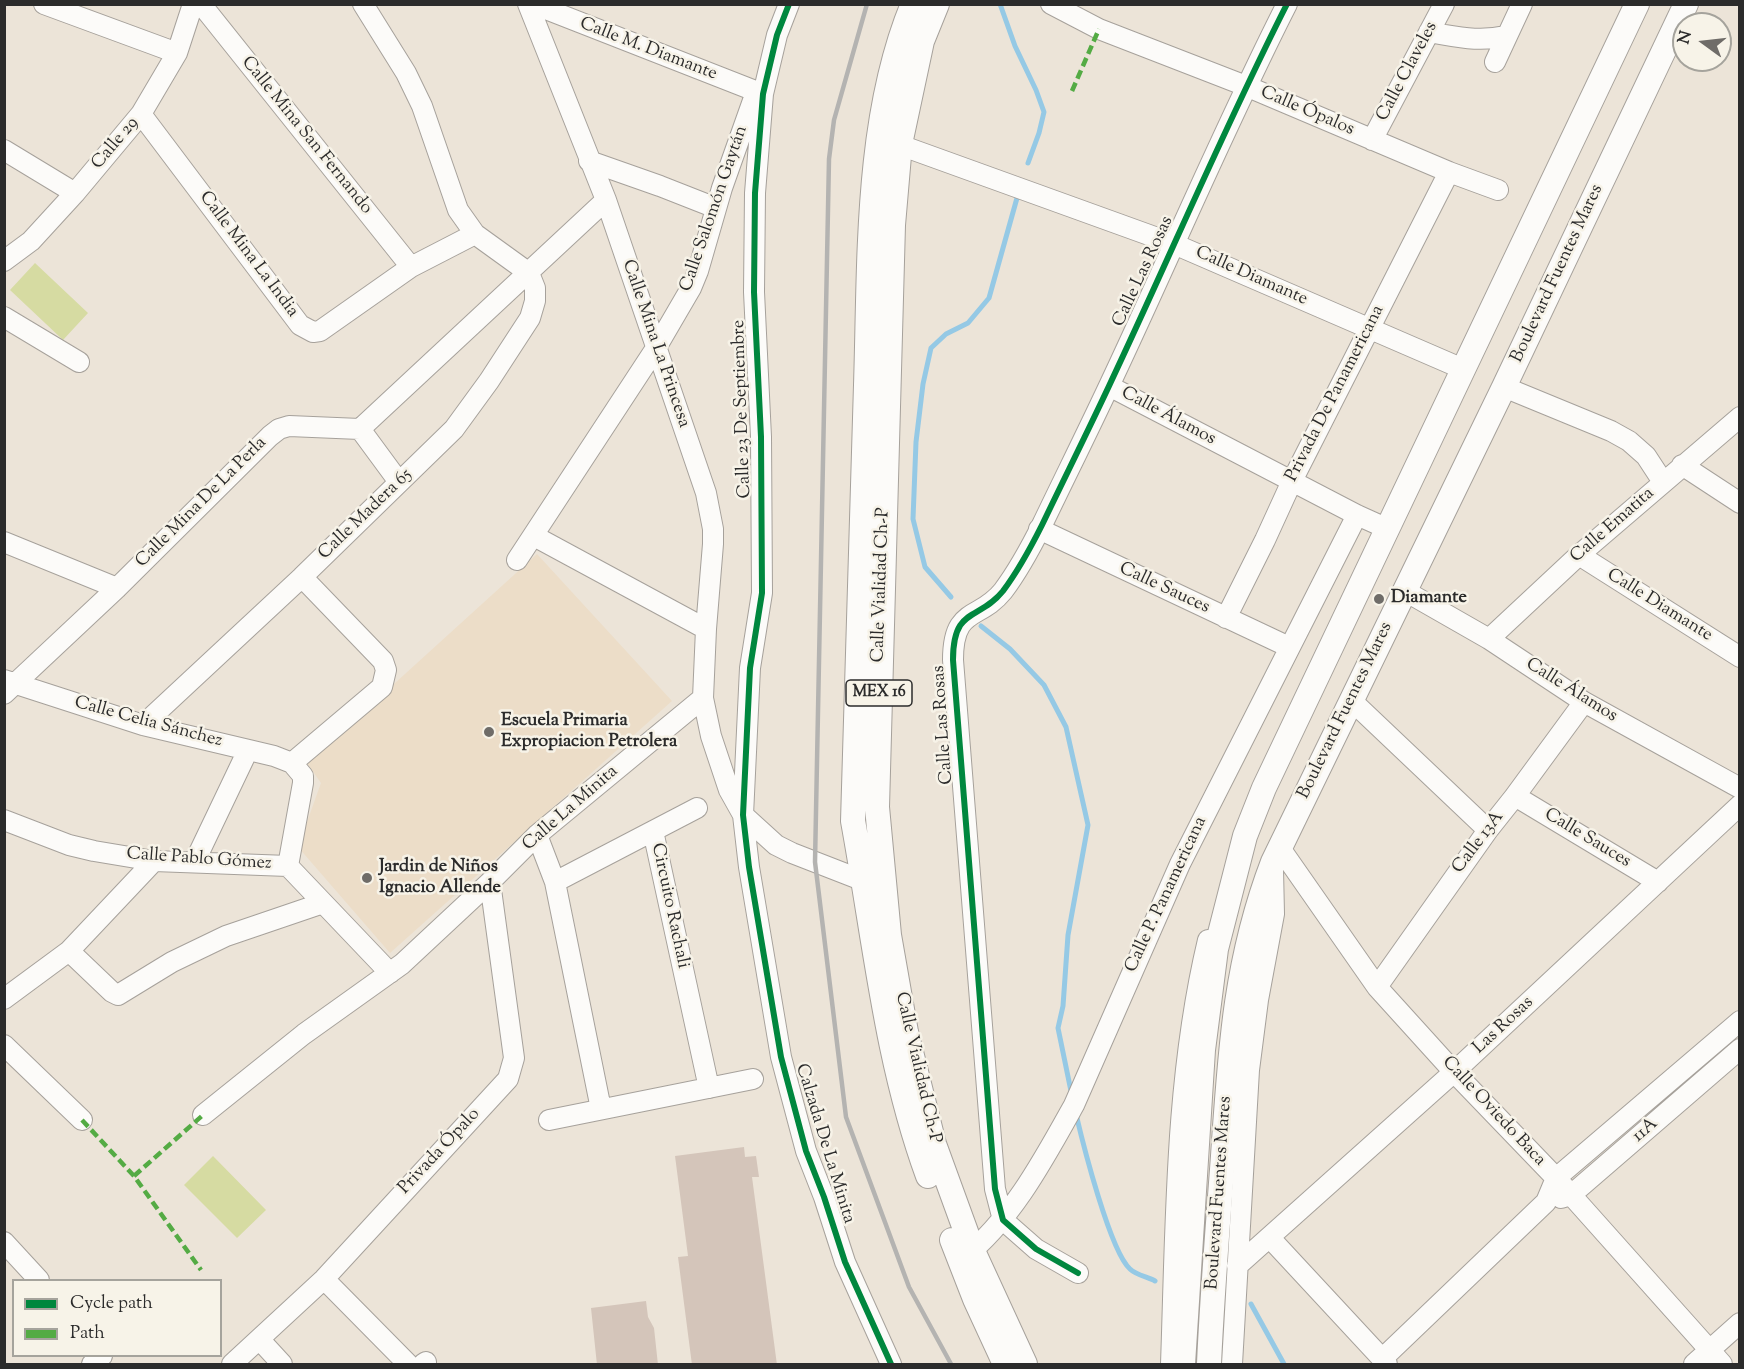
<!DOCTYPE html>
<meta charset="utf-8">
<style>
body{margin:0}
#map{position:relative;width:1744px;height:1369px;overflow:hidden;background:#ece4d8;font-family:"Sorts Mill Goudy",serif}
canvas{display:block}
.frame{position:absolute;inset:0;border:6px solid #2b2b2b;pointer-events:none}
.legend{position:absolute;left:12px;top:1279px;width:210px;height:78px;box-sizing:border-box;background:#f7f3e8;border:2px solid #a5a39c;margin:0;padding:8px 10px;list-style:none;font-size:18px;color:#2b2b2b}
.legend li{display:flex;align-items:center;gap:12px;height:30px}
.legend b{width:30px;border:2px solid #a5a39c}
.north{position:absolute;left:1672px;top:12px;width:60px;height:60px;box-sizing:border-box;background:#f7f3e8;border:2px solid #a5a39c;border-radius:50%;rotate:285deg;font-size:16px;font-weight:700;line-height:24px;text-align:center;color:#2b2b2b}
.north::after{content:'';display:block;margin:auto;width:21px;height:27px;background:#6f6c68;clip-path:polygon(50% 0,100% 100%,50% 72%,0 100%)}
</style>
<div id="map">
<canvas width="1744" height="1369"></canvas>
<div class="frame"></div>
<ul class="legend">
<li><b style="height:8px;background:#00873e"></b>Cycle path</li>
<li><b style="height:8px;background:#54ab44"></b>Path</li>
</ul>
<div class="north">N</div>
</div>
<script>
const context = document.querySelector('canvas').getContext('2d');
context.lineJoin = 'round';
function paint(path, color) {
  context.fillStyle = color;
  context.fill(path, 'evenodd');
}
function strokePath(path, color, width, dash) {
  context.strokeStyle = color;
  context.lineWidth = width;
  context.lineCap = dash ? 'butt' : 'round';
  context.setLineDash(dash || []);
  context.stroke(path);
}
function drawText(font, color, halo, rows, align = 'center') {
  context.font = font + ' "Sorts Mill Goudy",serif';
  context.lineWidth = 5;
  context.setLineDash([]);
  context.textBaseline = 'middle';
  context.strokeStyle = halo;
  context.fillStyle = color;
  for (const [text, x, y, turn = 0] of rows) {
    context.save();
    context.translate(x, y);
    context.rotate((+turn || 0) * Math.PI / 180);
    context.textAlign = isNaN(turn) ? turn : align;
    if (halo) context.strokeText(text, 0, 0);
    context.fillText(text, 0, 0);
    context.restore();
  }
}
const built = new Path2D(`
 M537,554L672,701L390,953L298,847L321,783L307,763Z`);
const green = new Path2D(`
 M35,263L88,313L63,340L10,290Z
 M213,1156L266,1210L237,1238L184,1185Z`);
const stream = new Path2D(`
 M1000,4L1015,46L1036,90L1044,112L1039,133L1028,163
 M951,597L925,567L913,519L916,442L923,384L931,348L946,334L968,323L989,298L1017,198
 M981,626L1010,649L1044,685L1066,727L1088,825L1068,935L1063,1006L1058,1028L1072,1096
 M1076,1114C1083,1144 1110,1251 1130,1269C1136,1275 1148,1277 1155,1281
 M1251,1304L1284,1364`);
const building = new Path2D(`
 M744,1147L745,1157L756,1156L759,1177H752L777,1365H692L678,1257L688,1256L675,1156Z
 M646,1301L648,1317L654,1328L658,1365H597L591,1308Z`);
const minor = new Path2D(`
 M44,4L177,53
 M201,4L411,267
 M528,4L606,200L706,493L713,529V544L706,629L703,698L711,736L729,790L743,815L776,845L792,853L864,881L876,883
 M533,4L763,94
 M789,4L777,35L763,94L755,193L754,292L761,437L762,593L750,668L743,815L749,867L781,1057L806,1151L824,1197L845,1262L891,1364
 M1051,4L1099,29L1246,86L1449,172L1498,190
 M1429,32C1455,37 1480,42 1506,36
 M1495,62L1522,4
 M141,114L300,325L313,332L320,331L411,267L475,234
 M886,140L1174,244L1463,369
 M1372,140L1444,4
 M4,150L75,193
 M589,161L660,186L716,208
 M4,261L31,241L75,193L141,114L177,53L193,4
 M4,317L79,362
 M1109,386L1357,515L1388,529
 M1504,387L1611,431L1629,441L1646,456L1663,482
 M360,429L399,482
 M1682,465L1740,503
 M1039,529L1289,647
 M534,536L706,629
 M4,542L117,588
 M1579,555L1740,657
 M517,560L656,348L691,288L698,271L722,188L756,92
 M1405,591L1489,639L1584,702L1740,788
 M1226,618L1265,540L1292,481L1449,172
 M1489,639L1579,555L1740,417
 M4,680L143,725L274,756L292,763
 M4,694L117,588L270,436L279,429L289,426L360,429L606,200
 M1352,701L1488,830
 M143,725L302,577L454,429L489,381L530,318L535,301V288L529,273L475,234L458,210L422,106L406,73L363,4
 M1515,796L1658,882
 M4,820L69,845L94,851L154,861L288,866L390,973
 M653,831L709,1088
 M537,835L555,882L601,1109
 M1280,848L1377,987L1454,1072L1556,1178L1722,1364
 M195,861L248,750
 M288,866L303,783V776L292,763L382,687L386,670L383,661L302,577
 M555,882L697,808
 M69,951L112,992L118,995L172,962L226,936L323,903
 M1377,987L1488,830L1515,796L1584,702
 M4,999L69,951L154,861
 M4,1045L82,1120
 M203,1115L304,1034L402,964L490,882L537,835L703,698
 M549,1120L753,1079
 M1561,1198L1571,1195L1740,1049
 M1270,1238L1387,1364
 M4,1242L39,1280
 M962,1259C1011,1221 1044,1159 1074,1105L1180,864L1357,515
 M1237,1266L1454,1072L1740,805
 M1078,1273L1036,1249L1003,1220L995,1189L953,660C953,606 979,621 1003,591C1018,571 1031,547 1042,525C1064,479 1087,433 1109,386C1169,259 1223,130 1287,4
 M324,1279L408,1364
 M259,1339L282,1364
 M1382,1359L1546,1202L1556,1178L1740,1021
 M92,1364L102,1356
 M232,1364L324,1279L508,1079L514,1058L490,882
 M423,1364L426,1362
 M1171,1364C1176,1223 1175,1078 1208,940
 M1232,1364L1249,1070L1258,1000L1274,914L1273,869
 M1694,1364L1740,1323`);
const major = new Path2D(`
 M913,4C865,119 870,262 866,385C862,531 857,676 853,821C875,941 886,1061 928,1176
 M937,4L922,41L900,144L893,225L877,807L889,935L906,1032L934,1144L973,1251L1025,1364
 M952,1240L975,1299L1005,1364
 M1183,1364L1203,1050L1216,949L1245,836L1264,788L1637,4
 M1209,1364C1212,1295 1218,1225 1223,1156C1230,1052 1235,961 1273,862L1504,387L1686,4`);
const rail = new Path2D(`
 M867,4L834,120L829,159L815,862L846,1117L909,1287L951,1364`);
const quiet = new Path2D(`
 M1072,91L1099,29
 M82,1120L134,1176L201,1270
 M134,1176L203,1115`);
const cycleway = new Path2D(`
 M789,4L777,35L763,94L755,193L754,292L761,437L762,593L750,668L743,815L749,867L781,1057L806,1151L824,1197L845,1262L891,1364
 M1078,1273L1036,1249L1003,1220L995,1189L953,660C953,606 979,621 1003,591C1018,571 1031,547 1042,525C1064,479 1087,433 1109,386C1169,259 1223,130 1287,4`);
const markers = [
 [1379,599,6,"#6f6c68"],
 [489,732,6,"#6f6c68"],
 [367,878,6,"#6f6c68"]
];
const shields = [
 [879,693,66]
];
const shieldNames = [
 ["MEX 16",879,693]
];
const streetNames = [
 ["Calle M. Diamante",648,50,21],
 ["Calle Claveles",1408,72,-62],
 ["Calle Ópalos",1307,112,23],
 ["Calle Mina San Fernando",306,136,51],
 ["Calle 29",116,144,-50],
 ["Calle Salomón Gaytán",715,209,-71],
 ["Calle Mina La India",248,255,53],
 ["Calle Las Rosas",1144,272,-65],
 ["Boulevard Fuentes Mares",1558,274,-65],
 ["Calle Diamante",1251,277,24],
 ["Calle Mina La Princesa",655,344,71],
 ["Privada De Panamericana",1336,394,-63],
 ["Calle 23 De Septiembre",743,409,-92],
 ["Calle Álamos",1168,417,28],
 ["Calle Mina De La Perla",202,503,-45],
 ["Calle Madera 65",366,515,-44],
 ["Calle Ematita",1613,526,-41],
 ["Calle Vialidad Ch-P",882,585,-88],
 ["Calle Sauces",1164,589,25],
 ["Calle Diamante",1659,606,32],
 ["Calle Álamos",1571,691,32],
 ["Boulevard Fuentes Mares",1346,711,-64],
 ["Calle Celia Sánchez",148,723,15],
 ["Calle Las Rosas",944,725,-94],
 ["Calle La Minita",571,809,-41],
 ["Calle Sauces",1587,839,31],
 ["Calle 13A",1479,843,-53],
 ["Calle Pablo Gómez",199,860,4],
 ["Calle P. Panamericana",1167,895,-65],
 ["Circuito Rachali",669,906,78],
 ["Las Rosas",1504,1026,-43],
 ["Calle Vialidad Ch-P",917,1068,77],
 ["Calle Oviedo Baca",1493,1112,47],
 ["11A",1646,1131,-41],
 ["Calzada De La Minita",824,1144,73],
 ["Privada Ópalo",440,1152,-47],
 ["Boulevard Fuentes Mares",1220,1193,-86]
];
const poiNames = [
 ["Diamante",1391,599],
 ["Escuela Primaria",501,722],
 ["Expropiacion Petrolera",501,743],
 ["Jardin de Niños",379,868],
 ["Ignacio Allende",379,889]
];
paint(built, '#ecddc8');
paint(green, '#d6dba2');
strokePath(stream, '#95c9e5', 5);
paint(building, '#d4c5ba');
strokePath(minor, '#a6a19b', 22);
strokePath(major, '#a6a19b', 26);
strokePath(minor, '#fcfbf9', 20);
strokePath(major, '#fcfbf9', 24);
strokePath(rail, '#b4b3b1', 4.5);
strokePath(quiet, '#54ab44', 4.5, [9, 4.5]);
strokePath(cycleway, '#00873e', 6);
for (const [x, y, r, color] of markers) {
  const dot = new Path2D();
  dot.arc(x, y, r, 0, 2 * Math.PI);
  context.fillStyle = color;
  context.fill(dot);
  strokePath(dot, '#f7f3e8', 2);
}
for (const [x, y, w] of shields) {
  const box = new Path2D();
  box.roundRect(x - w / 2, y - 13, w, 26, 4.5);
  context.fillStyle = '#f7f3e8';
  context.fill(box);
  strokePath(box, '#2b2b2b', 1.5);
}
drawText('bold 16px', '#2b2b2b', null, shieldNames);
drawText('18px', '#2b2b2b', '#f7f3e8', streetNames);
drawText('bold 18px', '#2b2b2b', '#f7f3e8', poiNames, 'left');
</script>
